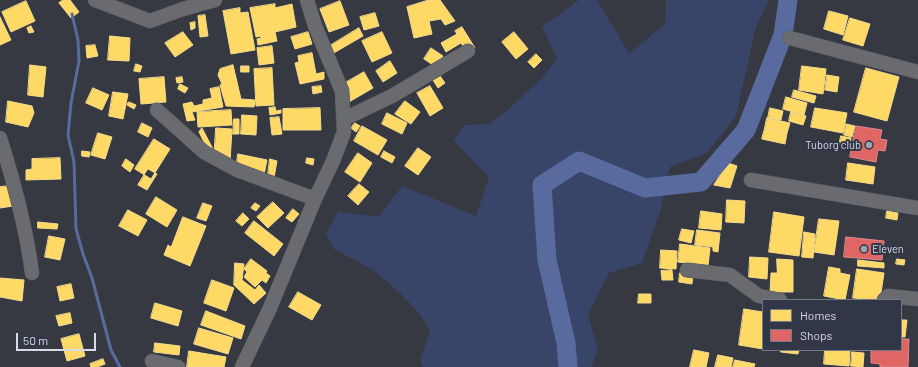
<!DOCTYPE html>
<style>
body{margin:0}
#map{position:relative;width:918px;height:367px;overflow:hidden;background:#363942;font-family:Barlow,sans-serif}
canvas{display:block}
.legend{position:absolute;left:762px;top:299px;width:140px;height:52px;box-sizing:border-box;background:#313747;border:1px solid #737986;margin:0;padding:5px 7px;list-style:none;font-size:12px;color:#d7dbe5}
.legend li{display:flex;align-items:center;gap:8px;height:20px}
.legend b{width:20px;border:1px solid #737986}
.scale{position:absolute;left:16px;top:333px;width:80px;height:18px;box-sizing:border-box;border:2px solid #d7dbe5;border-top:0;padding-left:5px;font-size:12px;line-height:14px;white-space:nowrap;color:#d7dbe5;-webkit-text-stroke:3px #313747;paint-order:stroke}
</style>
<div id="map">
<canvas width="918" height="367"></canvas>
<ul class="legend">
<li><b style="height:11px;background:#ffd966"></b>Homes</li>
<li><b style="height:11px;background:#e06666"></b>Shops</li>
</ul>
<div class="scale">50 m</div>
</div>
<script>
const context = document.querySelector('canvas').getContext('2d');
context.lineJoin = 'round';
function paint(path, color) {
  context.fillStyle = color;
  context.fill(path, 'evenodd');
}
function strokePath(path, color, width, dash) {
  context.strokeStyle = color;
  context.lineWidth = width;
  context.lineCap = dash ? 'butt' : 'round';
  context.setLineDash(dash || []);
  context.stroke(path);
}
function drawText(font, color, halo, rows, align = 'center') {
  context.font = font + ' Barlow,sans-serif';
  context.lineWidth = 4;
  context.setLineDash([]);
  context.textBaseline = 'middle';
  context.strokeStyle = halo;
  context.fillStyle = color;
  for (const [text, x, y, turn = 0] of rows) {
    context.save();
    context.translate(x, y);
    context.rotate((+turn || 0) * Math.PI / 180);
    context.textAlign = isNaN(turn) ? turn : align;
    if (halo) context.strokeText(text, 0, 0);
    context.fillText(text, 0, 0);
    context.restore();
  }
}
const green = new Path2D(`
 M579,0H597L629,53L665,24L666,0H769L756,27L736,116L707,153L670,167L660,212L642,263L609,273L588,314L598,350L591,367H423L420,360L430,331L420,314L398,291L373,270L334,249L326,233L338,212L379,217L402,186L476,216L489,177L454,141L464,125L489,124L510,108L542,78L557,58L542,27Z`);
const homes = new Path2D(`
 M63,0H70L79,12L71,18L59,3Z
 M429,0H440L455,21L445,25L441,19L429,21L432,34L414,38L407,7Z
 M26,1L35,21L11,32L2,12Z
 M340,1L349,25L329,32L320,9Z
 M275,4V8L292,4L296,27L275,32L277,41L258,45L257,39L261,38V36L256,37L250,8Z
 M240,8V13L248,12L255,50L231,54L223,11Z
 M829,11L848,16L843,35L824,29Z
 M375,13L379,26L364,30L360,17Z
 M205,15L208,36L200,37L198,16Z
 M0,17L11,40L0,45Z
 M850,18L870,24L863,46L843,40Z
 M195,22V28L191,30L190,23Z
 M31,26L34,32L29,33L27,28Z
 M462,27L475,48L467,53L461,43L446,52L441,43L457,34L455,31Z
 M359,28L363,36L332,54L328,47Z
 M183,32L193,45L175,57L165,43Z
 M308,32L312,44L295,49L291,37Z
 M382,32L392,53L372,62L362,41Z
 M514,32L528,49L516,59L502,42Z
 M110,36L130,38L129,61L108,60Z
 M95,45L98,56L87,58L86,46Z
 M272,46L274,63L259,65L257,48Z
 M431,48L443,56L436,67L424,59Z
 M312,53L316,74L324,72V79L300,84L295,63L299,62L298,56Z
 M536,54L542,60L534,68L528,62Z
 M390,61L397,73L383,82L376,71Z
 M136,64L142,66L140,72L134,71Z
 M30,65L46,67L43,97L28,95Z
 M233,65L241,99L255,100L254,107L226,106L220,85L222,84L218,75L220,69Z
 M241,66H249V72H241Z
 M802,66L826,69L823,94L799,90Z
 M272,68L274,105L256,106L254,69Z
 M866,68L899,77L887,121L854,112Z
 M364,72L373,88L349,102L340,86Z
 M827,75L839,77L837,92L825,90Z
 M440,76L445,83L438,88L433,80Z
 M164,77L166,102L141,104L139,79Z
 M182,77L183,82L177,83L176,78Z
 M180,84L188,88L185,93L178,89Z
 M321,86L322,92L313,94L312,87Z
 M430,86L443,108L430,116L417,93Z
 M219,87L223,107L192,112L195,120L187,121L183,104L192,102L194,106L203,104V100L212,98L210,89Z
 M93,88L109,95L102,110L86,103Z
 M794,90L816,96L814,103L792,97Z
 M113,92L128,94L123,119L109,116Z
 M786,97L807,103L804,115L783,109Z
 M8,101L32,106L34,113L28,127L6,122Z
 M405,101L420,112L411,124L395,114Z
 M129,102L136,105L134,109L127,105Z
 M275,107L276,111L281,110V113L270,115L269,108Z
 M320,108L321,130H283V109Z
 M770,108L783,111L781,120L768,118Z
 M815,108L847,113L843,133L811,127Z
 M231,110L232,125L198,127L197,112Z
 M791,112L806,116L803,125L789,121Z
 M387,113L407,123L402,134L382,124Z
 M242,115L257,116L256,135L241,134Z
 M279,117L282,134L272,135L270,118Z
 M767,118L790,123L787,133L765,128Z
 M234,119H239V134H233Z
 M142,123L152,128L148,137L138,132Z
 M355,123L360,126L356,132L351,128Z
 M846,124L855,126L852,137L844,135Z
 M362,126L387,140L378,155L354,141Z
 M202,128L214,151L210,154L199,132Z
 M216,128L232,129L230,162L214,161Z
 M765,128L787,133L785,144L762,139Z
 M98,133L112,137L105,159L91,155Z
 M841,136L851,138L849,148L839,146Z
 M154,139L170,149L151,179L135,169Z
 M418,148L431,157L418,175L405,166Z
 M82,151L90,152L89,157L82,156Z
 M384,151L395,157L392,163L381,157Z
 M358,153L372,163L360,182L345,172Z
 M238,154L267,160L264,175L236,170Z
 M60,158L61,179L26,180V170L32,169V159Z
 M307,158L314,159L313,165L306,163Z
 M126,159L134,165L130,172L122,166Z
 M270,159L277,161L273,183L267,182Z
 M728,163L737,166L730,188L714,185Z
 M848,163L875,167L873,184L846,180Z
 M148,169L157,174L147,190L138,185Z
 M359,184L369,192L358,205L348,196Z
 M9,186L13,206L0,208V187Z
 M156,197L177,210L167,227L146,214Z
 M727,200L745,201L744,223L726,222Z
 M273,202L284,213L268,228L257,217Z
 M203,203L212,206L206,221L197,218Z
 M255,203L260,206L256,211L251,208Z
 M293,209L299,214L292,222L286,218Z
 M128,210L147,220L138,236L119,226Z
 M701,211L722,214L721,230L699,228Z
 M887,211L898,213L897,220L886,218Z
 M774,212L804,217L799,256L769,252Z
 M243,213L249,219L242,226L236,221Z
 M183,217L206,226L190,266L164,255L168,245L171,247Z
 M819,219L839,221L834,255L814,252Z
 M254,221L283,244L274,256L245,233Z
 M38,222L58,224L57,229L38,228Z
 M682,229L694,231L691,243L679,240Z
 M697,230L720,233L718,252L713,251V247L695,245Z
 M804,232L815,234L813,258L802,257Z
 M49,236L65,239L60,260L45,257Z
 M680,244L710,248L708,266L678,262Z
 M661,250L677,251L676,269L660,268Z
 M750,257L768,258L767,279L749,277Z
 M251,259L267,271L266,273L270,276L266,283L262,280L255,287L244,277L247,272L244,269Z
 M777,259L793,260V292H770L771,273H777Z
 M897,259L905,260L904,265L896,264Z
 M858,260L884,263V268L858,266Z
 M235,263L244,264L242,280L255,290L259,285L266,293L254,304L234,285Z
 M829,267L840,269V273L850,275L845,300L824,296Z
 M857,269L884,273L880,300L853,298Z
 M672,270L673,280H662L661,271Z
 M680,273L693,274L692,284L679,282Z
 M0,278L24,280L22,301L0,297Z
 M212,280L234,288L226,311L204,303Z
 M71,284L74,298L60,301L57,287Z
 M298,292L321,305L312,320L289,307Z
 M639,294H651V303H638Z
 M155,303L182,311L178,326L151,318Z
 M744,309L763,312V349L739,345Z
 M206,311L245,326L241,339L201,325Z
 M70,313L72,323L59,326L56,316Z
 M901,320H907L905,337H901Z
 M199,328L233,338L228,354L194,344Z
 M79,334L85,356L67,361L61,339Z
 M155,343L180,346L179,355L154,352Z
 M694,350L709,353L706,367H690Z
 M781,350H799L798,354L781,352Z
 M825,350H850L849,366L824,364Z
 M189,351L226,357L224,367H187Z
 M852,352L864,353L863,367L851,366Z
 M718,355L733,358L731,367H715Z
 M103,359L105,364L97,367H91L90,364Z
 M735,360L755,364L754,367H733Z`);
const shops = new Path2D(`
 M856,126L882,130L880,139L887,140L885,151L878,150L876,162L850,157Z
 M846,237L884,241L882,260L844,257Z
 M901,339H909L908,367H880V364L871,363V350H901Z`);
const stream = new Path2D(`
 M72,14L78,40L79,61L71,103L68,135L74,162L76,229L83,254L92,278L111,350L120,367`);
const river = new Path2D(`
 M568,367L566,343L547,260L542,185L579,161L645,188L701,182L746,130L783,35L788,0`);
const minor = new Path2D(`
 M95,0L150,21L183,9L215,0
 M790,38L918,72
 M157,110L204,152L237,170L315,199
 M344,119L392,96L468,51
 M0,138C14,182 26,227 32,273
 M751,180L918,208
 M687,270L730,275L759,296L780,300
 M884,300L888,296L918,299
 M152,361L178,367
 M242,367L270,308L315,199L333,161L344,132L342,91L315,26L307,0`);
const markers = [
 [869,145,4,"#9fa2ac"],
 [864,249,4,"#9fa2ac"]
];
const poiNames = [
 ["Tuborg club",861,145],
 ["Eleven",872,249,"left"]
];
paint(green, '#384468');
paint(homes, '#ffd966');
strokePath(homes, '#f3da8c', 1);
paint(shops, '#e06666');
strokePath(shops, '#dd898c', 1);
strokePath(stream, '#596b9e', 3);
strokePath(river, '#596b9e', 19);
strokePath(minor, '#54575f', 15);
strokePath(minor, '#6a6b6f', 14);
for (const [x, y, r, color] of markers) {
  const dot = new Path2D();
  dot.arc(x, y, r, 0, 2 * Math.PI);
  context.fillStyle = color;
  context.fill(dot);
  strokePath(dot, '#313747', 1.5);
}
drawText('11px', '#d7dbe5', '#313747', poiNames, 'right');
</script>
